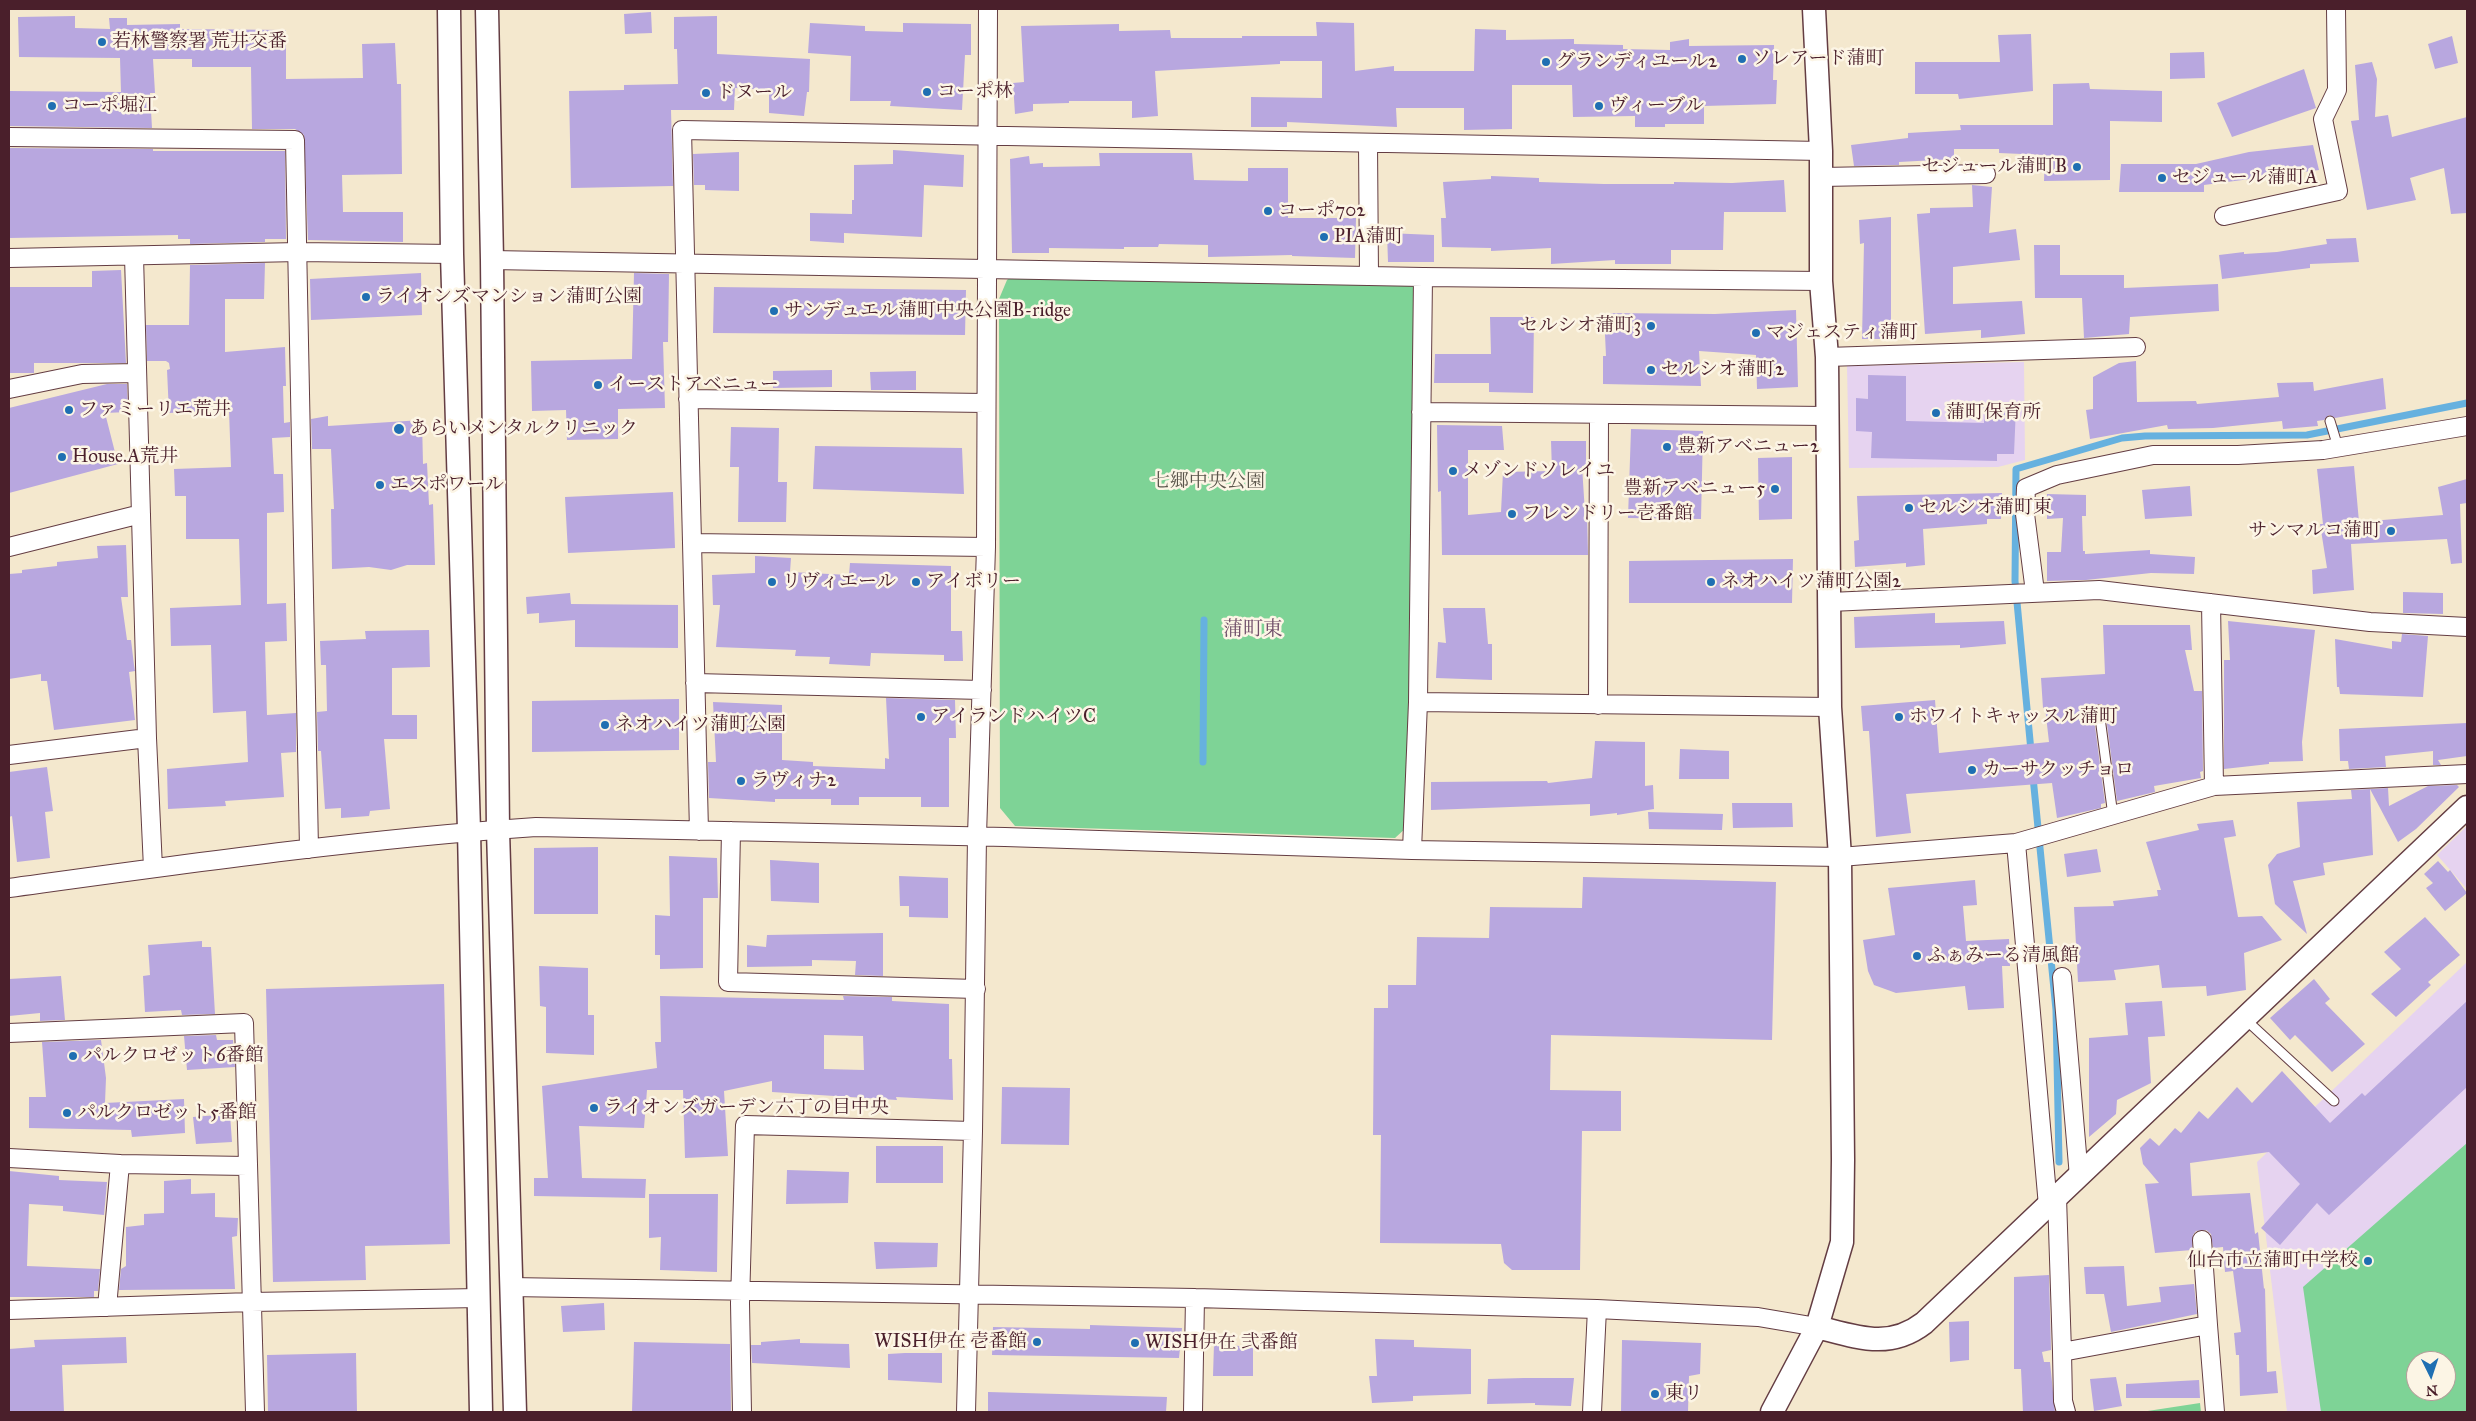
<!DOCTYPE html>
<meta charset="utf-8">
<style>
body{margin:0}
#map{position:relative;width:2476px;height:1421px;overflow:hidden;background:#f4e8ce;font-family:"IM FELL Great Primer",serif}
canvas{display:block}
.frame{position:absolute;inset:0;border:10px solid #4a1f2b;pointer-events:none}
.north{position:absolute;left:2406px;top:1351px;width:50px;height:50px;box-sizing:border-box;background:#fcf5e5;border:1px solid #b59f9b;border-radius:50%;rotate:176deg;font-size:14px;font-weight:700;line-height:20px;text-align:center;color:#4a1f2b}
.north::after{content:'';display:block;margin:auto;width:18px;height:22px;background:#1f6fb2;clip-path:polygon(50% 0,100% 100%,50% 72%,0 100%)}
</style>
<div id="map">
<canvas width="2476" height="1421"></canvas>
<div class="frame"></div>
<div class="north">N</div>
</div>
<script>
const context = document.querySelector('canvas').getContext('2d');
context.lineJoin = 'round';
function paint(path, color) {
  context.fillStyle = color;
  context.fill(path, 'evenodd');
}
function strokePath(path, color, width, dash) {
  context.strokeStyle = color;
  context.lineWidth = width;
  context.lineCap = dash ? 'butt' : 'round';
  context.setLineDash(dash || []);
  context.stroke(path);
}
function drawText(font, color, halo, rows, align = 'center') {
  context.font = font + ' "IM FELL Great Primer","Noto Serif JP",serif';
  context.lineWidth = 5;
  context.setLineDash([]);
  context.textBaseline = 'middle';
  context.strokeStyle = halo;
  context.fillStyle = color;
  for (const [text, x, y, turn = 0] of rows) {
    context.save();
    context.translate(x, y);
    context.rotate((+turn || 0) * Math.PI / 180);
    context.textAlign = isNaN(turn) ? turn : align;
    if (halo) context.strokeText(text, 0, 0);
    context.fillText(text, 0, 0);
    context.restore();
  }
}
const built = new Path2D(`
 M2024,362L2025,460L1998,467L1849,468L1847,366Z
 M2467,826V889L2437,855Z
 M2467,962V1412H2287L2257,1162ZM2416,1361H2446V1391H2416Z`);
const green = new Path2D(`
 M1018,270L1423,277L1407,827L1395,838L1015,826L1000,808L999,299L1007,280Z
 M2467,1143V1412H2321L2303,1287ZM2416,1361H2446V1391H2416Z
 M2200,1403L2201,1412H2141Z`);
const stream = new Path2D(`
 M2031,751L2015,581L2016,469L2122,438L2145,436L2307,435L2467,403
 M1203,762L1204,620
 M2033,777L2056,1010L2059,1162`);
const building = new Path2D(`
 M651,12L652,33L625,34L624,14Z
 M75,16V28L110,29L109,18H127V25L180,24V29L286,30V79L363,78L362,44L395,43L397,84H401L402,174L342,175L343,212H403V242L308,240L304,135L295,129H252L251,67H192V59H153L155,93H150L152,128L9,126V91L121,92L120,58L19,57L18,17Z
 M717,16V54L810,59L809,92H807L804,116L769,113V90L735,88L734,110H671L673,186L571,188L569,91L624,90V85L678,84L677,49H674V17Z
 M1316,22L1354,23L1355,71L1394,66V71H1474L1475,29L1506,30V40L1574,39V44L1623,45V49L1670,50V42L1689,39V46L1774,45L1773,80H1777L1776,104L1704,106V124H1665V127H1635V116L1573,117L1572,85H1512V129L1464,130V108H1396L1397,127L1287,122V127H1251V97L1322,98V61H1280V64L1155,71L1158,116L1132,118V101H1069V103L1033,104V111L1015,114L1013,83L1024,82L1021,26L1119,24V31L1170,30L1171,38H1242V36H1317Z
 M810,23L865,26V31L903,32V23L971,24V55H965L962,110L890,106L891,101H850L851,56L808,53Z
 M2031,34L2033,91L1959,99L1958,94H1915V62H2000L1998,35Z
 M2452,36L2458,63L2435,69L2428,44Z
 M2204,52L2205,78L2170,79V53Z
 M2372,62L2377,79L2375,117L2388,115L2392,137L2467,117V213L2451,214L2444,168L2410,178L2416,200L2367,210L2351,121L2359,120L2355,65Z
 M2304,69L2316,108L2232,137L2217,103Z
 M2089,83L2090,89L2162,91V122L2110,121V180L2044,181L2045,155L1999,153V149H1954V159L1899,162V165H1895L1854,166L1851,145L1908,138V133L1961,130L1960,125H2053V84Z
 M2313,145L2319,170L2204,185V192H2119L2121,164H2196L2249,152Z
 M9,148L153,149V151H285L286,239H265V242L190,244V239H178V235L9,238Z
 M893,150L964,155L963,187L924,185L922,237L844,233V243L810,241V213L852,214V200H854V165L893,164Z
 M739,152V191L705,190V185H694L693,154Z
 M1099,153H1192L1194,180L1248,181V168H1288V218H1356L1355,258L1292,256V255L1208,257V245L1159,244L1158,247H1124V249L1049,248V253H1012L1010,159L1029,156L1030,164L1043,163V167L1100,166Z
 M1491,176L1539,178V182L1604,184H1674V182L1732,183L1784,180L1786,212H1724L1723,250H1671V264H1615V260L1551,264V248L1491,251V248L1442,247L1441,218H1446L1443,182L1491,179Z
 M1972,185L1992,187L1989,233L2016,229L2020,260L1953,267V304L2022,301L2025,334L1981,338V330L1925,334L1917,214L1930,213V208L1973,207Z
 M1891,217V339H1862L1864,243L1860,244L1859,220Z
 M1387,233L1434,235V262H1388Z
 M2356,238L2359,262L2310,264V268L2222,279L2219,255L2244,252V254L2277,252L2327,244L2326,239Z
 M2034,245H2060V275H2124V288L2218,284L2219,311L2130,317L2129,334L2084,338L2082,298H2035Z
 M265,263L264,299H225V352L285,347L286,386H283L284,423L290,422V437L272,438L274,474H283L284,512L267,513V604L286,603L287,641L265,642L267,715L296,713V752L281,753L284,797L225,801L226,806L168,809L167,769L248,762L246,711L213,713L211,645L171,646L170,608L241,605L239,539H186V496H175L174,469L231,467L229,410L169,413L167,370L170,369L169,363L166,361H147L146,325H189L190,265Z
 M121,270L126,363H34V373H9V287H92V271Z
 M421,273L422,315L311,320L310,279Z
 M634,273L669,274L668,342H663L665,408L618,409V439L567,440L566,410L532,411L531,361L632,359Z
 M714,287L966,290L965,335L713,333Z
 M1796,310L1798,387L1757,389L1756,355L1699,351L1701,386L1603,384V356H1606L1604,313L1715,314Z
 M1490,317H1534L1533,393L1489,392V383H1434L1435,354H1491Z
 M2136,361L2137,402L2196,401L2197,404L2279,397L2277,383L2313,382L2314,391L2383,378L2386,409L2335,418L2329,415L2324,420L2317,421L2318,426L2283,429L2282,421L2213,428L2168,429L2167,425L2090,439L2086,410L2093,409V377L2119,363Z
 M832,370V387L773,388V371Z
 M916,371V390H871L870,372Z
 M1868,375L1906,376V421L1984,423V406L2016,407L2014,454H1997V461L1871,458L1872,432L1856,431V398L1868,399Z
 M107,384H127L128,412L105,413L118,464L9,493V408Z
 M328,416V426L422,420L423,464L427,463L429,505L433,504L435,565H407L391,570L369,567L332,569L331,509H334L331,449H312L311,419Z
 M1437,425L1502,426L1504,450H1468V515L1501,512L1503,472L1552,471L1551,441H1586V466H1582L1585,513H1587L1588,555H1442L1441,491L1438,492Z
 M731,427L779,428L778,482H787L786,522H738L739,467H730Z
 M1631,429L1703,431L1701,519L1628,518Z
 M815,446L962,448L964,494L813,489Z
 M1792,457V519L1759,520L1758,458Z
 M2354,466L2359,522L2443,515L2438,487L2467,479V503L2460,504L2462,563L2451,564L2447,539L2351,544L2354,590L2313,594L2312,570L2327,568L2320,524H2323L2317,469Z
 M2190,486L2192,516L2145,519L2142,490Z
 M673,492L675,548L568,553L565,497Z
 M2002,493L2001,519H1987V524L1923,529L1925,565L1906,567V563L1855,567L1854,541L1859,540L1857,496Z
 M2047,494L2086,495V516H2082L2083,551H2085V554L2150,550V554L2195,557L2194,574L2151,573L2086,580L2047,581V552H2061L2063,518L2047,519Z
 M126,545L128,597H121L127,640H131L134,665L135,671L129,672L135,720L54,730L47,681H41V674L9,679V574L22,573V570L57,566V562L98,558L97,546Z
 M755,556L791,558L790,572L849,575L850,563L951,566V631H962L963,661H944V655L871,653L870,666L829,664L830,657L795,656L796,650L716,647L720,605H713L712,575L755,573Z
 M1793,559L1792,603H1629V561Z
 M2403,592L2443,593V614L2403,613Z
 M570,593L571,604L678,605V648L575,647V620L539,623V613L527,614L526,597Z
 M1443,608H1485L1488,644H1492V680L1436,678L1438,642L1446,643Z
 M1935,613V623L2004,621L2006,644L1960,648V645L1855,648L1854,617Z
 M2228,621L2315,630L2302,742L2303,761L2269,762V764L2224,769V660H2230Z
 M2103,625H2190L2192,650H2185L2194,691H2202L2203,771L2200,772L2201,778L2154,786L2155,792L2117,801L2105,709L2102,704H2098L2093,711L2105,803L2101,804V808L2057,818L2052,783L1906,794L1911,833L1876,837L1869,731H1863L1861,706L1935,700L1939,753L2049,742L2045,707L2043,708L2041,678L2105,674Z
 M429,630L430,667L392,668V715H417V739H384L390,809L370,811L369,816L341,818V808L325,809L321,751H318L317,712L327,711L326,665H321L320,641L366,639L365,631Z
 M2402,634L2428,636L2423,697L2340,694L2339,687H2337L2335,639L2392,649V641L2401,642Z
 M886,698L955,700L956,738H949V807H921V797H859V805H831V799H775V802L709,798L708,762H716L713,702L782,705V760L813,762V766L885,769V758L889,759Z
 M679,699V750L532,752V701Z
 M2467,723V756L2438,760L2441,765H2433V751L2385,756L2386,767L2349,769L2348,761H2340L2339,729Z
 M1595,741L1645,742V786L1653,785L1654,809L1617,815V813L1590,816V804L1431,810V782L1547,781L1548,783L1592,778Z
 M1680,749L1729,751V779H1679Z
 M47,767L53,811L45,812L50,858L17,862L12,816L9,817V772Z
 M2457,785L2459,787L2416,829L2398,842L2370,789L2388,788L2389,806L2428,786Z
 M2370,789L2373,855L2323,863L2325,875L2293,881L2307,934L2275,904L2268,865L2277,854L2300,847L2297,802L2352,799L2351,790Z
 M1732,803H1792L1793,827L1733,828Z
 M1648,812L1723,814L1722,830L1649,829Z
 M2233,820L2236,836L2224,838L2238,917L2262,916L2282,940L2244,953L2246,990L2207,996L2206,986L2162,988L2159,965L2114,970L2116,980L2078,982L2074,907L2114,906L2113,901L2158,896L2157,890H2161L2146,842L2199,830L2197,824Z
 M598,847V914H534V848Z
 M2097,849L2101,872L2067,877L2064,854Z
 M669,856L717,858L718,898H703V968L660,969V955H655V915L670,916Z
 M770,860L819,863V903L771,901Z
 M2438,861L2448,872L2450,870L2467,893L2445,911L2426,888L2433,883L2424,874Z
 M899,876L948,878V918L909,917V906H900Z
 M1583,877L1776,882L1772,1040L1551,1035L1550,1090L1621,1091V1131H1582L1580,1270H1512L1504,1263L1501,1244L1380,1243L1381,1135H1373L1374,1008H1388V985H1416L1417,937L1489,938L1490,907L1582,908Z
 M1975,880L1977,905L1963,906L1966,941L2009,939L2010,966H2002L2004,1008L1968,1010L1965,986L1896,993L1874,985L1868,971L1863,940L1895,935L1888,888Z
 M2425,917L2460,955L2428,982L2431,985L2396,1017L2371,994L2401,969L2384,952Z
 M883,933V976L855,975L856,961L812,960V966L747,967V945L766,947L767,935Z
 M202,941V947H211L215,1014L182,1015L181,1010L145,1012L143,976L150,975L148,945Z
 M539,966L588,968V1015H594V1055L546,1053V1007L540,1006Z
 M61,976L65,1020L40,1021V1013L9,1016V979Z
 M2314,979L2330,999L2325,1003L2365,1044L2332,1072L2295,1035L2290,1040L2270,1018Z
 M444,984L450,1244L365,1246L366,1280L273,1282L266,989Z
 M660,996L844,1000L843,996L892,997V1001L949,1004V1059H952L953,1100L896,1097L897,1100L772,1092V1081L724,1091L728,1156L685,1158L683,1090H647L644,1128L579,1126L582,1178L646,1179L645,1198L534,1196V1178H548L542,1086L657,1068L655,1042H661ZM824,1035L863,1036L864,1070L824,1069Z
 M2162,1001L2165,1036L2148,1037L2151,1083L2117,1100L2116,1114L2089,1137V1038L2128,1035L2125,1003Z
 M2467,1001V1087L2329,1215L2317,1203L2280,1245L2261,1228L2300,1184L2269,1152L2190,1163L2192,1196L2250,1193L2255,1234L2258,1232L2264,1289L2265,1288L2267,1372L2276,1371L2278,1393L2240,1396L2239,1355H2236L2234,1333L2241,1332L2233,1271L2225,1272L2223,1247L2213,1248L2211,1234L2206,1230L2196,1231L2193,1235L2192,1250L2155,1253L2145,1184L2159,1183L2143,1164L2140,1148L2150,1138L2159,1146L2175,1128L2181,1133L2199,1111L2208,1119L2237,1087L2252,1103L2282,1071L2330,1123L2362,1093L2365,1096Z
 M216,1035L217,1040H233L235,1067L187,1070L184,1036Z
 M101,1040L106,1078L105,1103L184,1099L185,1133L132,1137L131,1130L29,1128V1097H46L42,1042Z
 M1002,1087L1070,1088L1069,1145L1001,1144Z
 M230,1114L232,1142L196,1144L193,1117Z
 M876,1146H943V1183H876Z
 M787,1170L849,1172L848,1203L786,1204Z
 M9,1171L59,1176V1180L107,1182L104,1215L63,1211V1206L29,1204L27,1266L100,1269L98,1291H94V1297H9Z
 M191,1179V1194L215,1193V1217L238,1218L237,1236L232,1237L235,1289L119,1290L121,1269L126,1266V1227L144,1225V1214L164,1213V1181Z
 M649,1194H718L717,1272L660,1270L661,1237L649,1238Z
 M874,1242L938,1243L937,1267L876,1269Z
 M2124,1266L2127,1306L2161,1302L2159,1287L2194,1284L2197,1314L2111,1332L2104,1294H2086L2084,1267Z
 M2049,1275L2051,1350L2042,1352L2044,1362H2050L2055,1412H2023L2021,1369H2014V1277Z
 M604,1303L605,1330L563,1332L561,1306Z
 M1969,1321V1360L1950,1362L1949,1322Z
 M1090,1325L1182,1328L1179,1358L992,1355L993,1327L1090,1329Z
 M126,1337L127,1363L62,1365L64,1412H9V1349L35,1347L34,1340Z
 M800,1339V1343L849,1344L850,1368L752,1363L751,1345H761V1342Z
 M1375,1339L1414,1340V1347L1471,1349V1394L1413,1396V1401L1372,1403L1369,1376H1377Z
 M1622,1340L1701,1343L1700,1374L1689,1376L1688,1412H1621Z
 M634,1342L730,1344L731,1412H632Z
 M1214,1344L1253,1347V1376H1213Z
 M356,1353L357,1412H268L267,1355Z
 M905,1353H942V1383L888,1380V1354Z
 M2116,1377L2122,1406L2094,1411L2090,1379Z
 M1524,1378H1574L1571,1406L1535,1405V1403L1487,1404L1488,1379Z
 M2199,1380L2200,1398H2126V1384Z
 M988,1392L1167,1397L1166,1412H988Z`);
const service = new Path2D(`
 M2330,421L2338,447
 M2099,710L2113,816
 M2245,1019L2334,1101`);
const minor = new Path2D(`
 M9,137L295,140L309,849
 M1368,143L1369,276
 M1821,177L1986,174
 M2224,216L2338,191L2323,119L2337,90L2336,9
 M134,256L147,738L153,868
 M9,258L299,252L452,254
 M492,260L1423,277L1821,281
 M1827,357L2136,347
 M9,389L82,374L137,373
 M688,399L985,403
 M1421,412L1826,416
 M692,543L986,547
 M9,547L141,514
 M2035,592L2025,514L2026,488L2057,475L2153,455H2238L2323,450L2467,426
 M1830,602L2099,590L2370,622L2467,627
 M2211,603L2214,786
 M695,683L982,690
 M1418,702L1830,707
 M1598,705L1599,414
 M9,755L147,738
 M699,831L682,130L1821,151
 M731,831L728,982L976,989
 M2016,843L2048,1206
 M1412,850L1418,702L1423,277
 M9,888C184,864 360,839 536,827L1005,837L1412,850L1840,857L2016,843L2214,786L2467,774
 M2062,977L2079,1177
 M9,1033L244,1023L255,1412
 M9,1158L120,1164L247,1166
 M2057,1197L2062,1352L2208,1325L2215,1412
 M2202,1240L2208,1325
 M510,1287L1195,1298L1597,1309L1758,1317L1817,1327
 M107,1307L120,1164
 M9,1310L251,1302L479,1298
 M2062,1352L2063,1401L2066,1412
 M742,1412L740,1303L745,1125L973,1131
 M966,1412L973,1131L977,836L986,547L988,9
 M1193,1412L1195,1298
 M1592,1412L1597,1309`);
const tertiary = new Path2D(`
 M449,9L452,254L469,830L481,1412
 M487,9L492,260L498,830L515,1412
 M1817,1327C1857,1337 1889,1350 1924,1323L2467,807
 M1772,1412L1817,1327L1842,1242L1843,1160L1840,857L1830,707L1827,357L1821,281V151L1814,9`);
const markers = [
 [102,42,5,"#1f6fb2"],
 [1742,59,5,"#1f6fb2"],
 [1546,62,5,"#1f6fb2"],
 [927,92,5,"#1f6fb2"],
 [706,93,5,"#1f6fb2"],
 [52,106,5,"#1f6fb2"],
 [1599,106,5,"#1f6fb2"],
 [2077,167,5,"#1f6fb2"],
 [2162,178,5,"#1f6fb2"],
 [1268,211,5,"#1f6fb2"],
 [1324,237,5,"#1f6fb2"],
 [366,297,5,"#1f6fb2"],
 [774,311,5,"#1f6fb2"],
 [1651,326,5,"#1f6fb2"],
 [1756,333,5,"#1f6fb2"],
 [1651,370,5,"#1f6fb2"],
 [598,385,5,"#1f6fb2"],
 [69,410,5,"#1f6fb2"],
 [1936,413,5,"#1f6fb2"],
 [399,429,6,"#1f6fb2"],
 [1667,447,5,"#1f6fb2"],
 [62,457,5,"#1f6fb2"],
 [1453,471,5,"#1f6fb2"],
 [380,485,5,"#1f6fb2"],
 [1775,489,5,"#1f6fb2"],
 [1909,508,5,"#1f6fb2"],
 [1512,514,5,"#1f6fb2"],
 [2391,531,5,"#1f6fb2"],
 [772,582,5,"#1f6fb2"],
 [916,582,5,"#1f6fb2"],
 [1711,582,5,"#1f6fb2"],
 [921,717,5,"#1f6fb2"],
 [1899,717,5,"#1f6fb2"],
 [605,725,5,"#1f6fb2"],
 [1972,770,5,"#1f6fb2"],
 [741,781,5,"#1f6fb2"],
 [1917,956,5,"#1f6fb2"],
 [73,1056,5,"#1f6fb2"],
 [594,1108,5,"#1f6fb2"],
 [67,1113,5,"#1f6fb2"],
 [2368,1261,5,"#1f6fb2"],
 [1037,1342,5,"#1f6fb2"],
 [1135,1343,5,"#1f6fb2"],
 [1655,1394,5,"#1f6fb2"]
];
const poiNames = [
 ["若林警察署 荒井交番",112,42],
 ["ソレアード蒲町",1752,59],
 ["グランディユール2",1556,62],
 ["コーポ林",937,92],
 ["ドヌール",716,93],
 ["コーポ堀江",62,106],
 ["ヴィーブル",1609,106],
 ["セジュール蒲町B",2067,167,"right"],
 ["セジュール蒲町A",2172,178],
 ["コーポ702",1278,211],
 ["PIA蒲町",1334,237],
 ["ライオンズマンション蒲町公園",376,297],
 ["サンデュエル蒲町中央公園B-ridge",784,311],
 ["セルシオ蒲町3",1641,326,"right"],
 ["マジェスティ蒲町",1766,333],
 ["セルシオ蒲町2",1661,370],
 ["イーストアベニュー",608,385],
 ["ファミーリエ荒井",79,410],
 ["蒲町保育所",1946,413],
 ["あらいメンタルクリニック",410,429],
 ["豊新アベニュー2",1677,447],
 ["House.A荒井",72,457],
 ["メゾンドソレイユ",1463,471],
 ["エスポワール",390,485],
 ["豊新アベニュー5",1765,489,"right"],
 ["セルシオ蒲町東",1919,508],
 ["フレンドリー壱番館",1522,514],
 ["サンマルコ蒲町",2381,531,"right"],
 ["リヴィエール",782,582],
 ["アイボリー",926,582],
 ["ネオハイツ蒲町公園2",1721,582],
 ["アイランドハイツC",931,717],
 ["ホワイトキャッスル蒲町",1909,717],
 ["ネオハイツ蒲町公園",615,725],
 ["カーサクッチョロ",1982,770],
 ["ラヴィナ2",751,781],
 ["ふぁみーる清風館",1927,956],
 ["パルクロゼット6番館",83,1056],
 ["ライオンズガーデン六丁の目中央",604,1108],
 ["パルクロゼット5番館",77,1113],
 ["仙台市立蒲町中学校",2358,1261,"right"],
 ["WISH伊在 壱番館",1027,1342,"right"],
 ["WISH伊在 弐番館",1145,1343],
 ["東リ",1665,1394]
];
const parkNames = [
 ["七郷中央公園",1208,482]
];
const neighbourhoodNames = [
 ["蒲町東",1253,630]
];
paint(built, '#e6d3f0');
paint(green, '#7ed396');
strokePath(stream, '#66b1df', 7);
paint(building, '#b8a7df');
strokePath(service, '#643d43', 11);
strokePath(minor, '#643d43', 20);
strokePath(tertiary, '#643d43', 25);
strokePath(service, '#fff', 9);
strokePath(minor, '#fff', 18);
strokePath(tertiary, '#fff', 22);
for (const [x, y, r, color] of markers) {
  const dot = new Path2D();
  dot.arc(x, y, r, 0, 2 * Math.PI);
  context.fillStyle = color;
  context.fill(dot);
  strokePath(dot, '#fcf5e5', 2);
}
drawText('19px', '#4a1f2b', '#fcf5e5', poiNames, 'left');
drawText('19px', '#5a554b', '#fcf5e5', parkNames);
drawText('20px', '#704f6a', '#fcf5e5', neighbourhoodNames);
</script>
